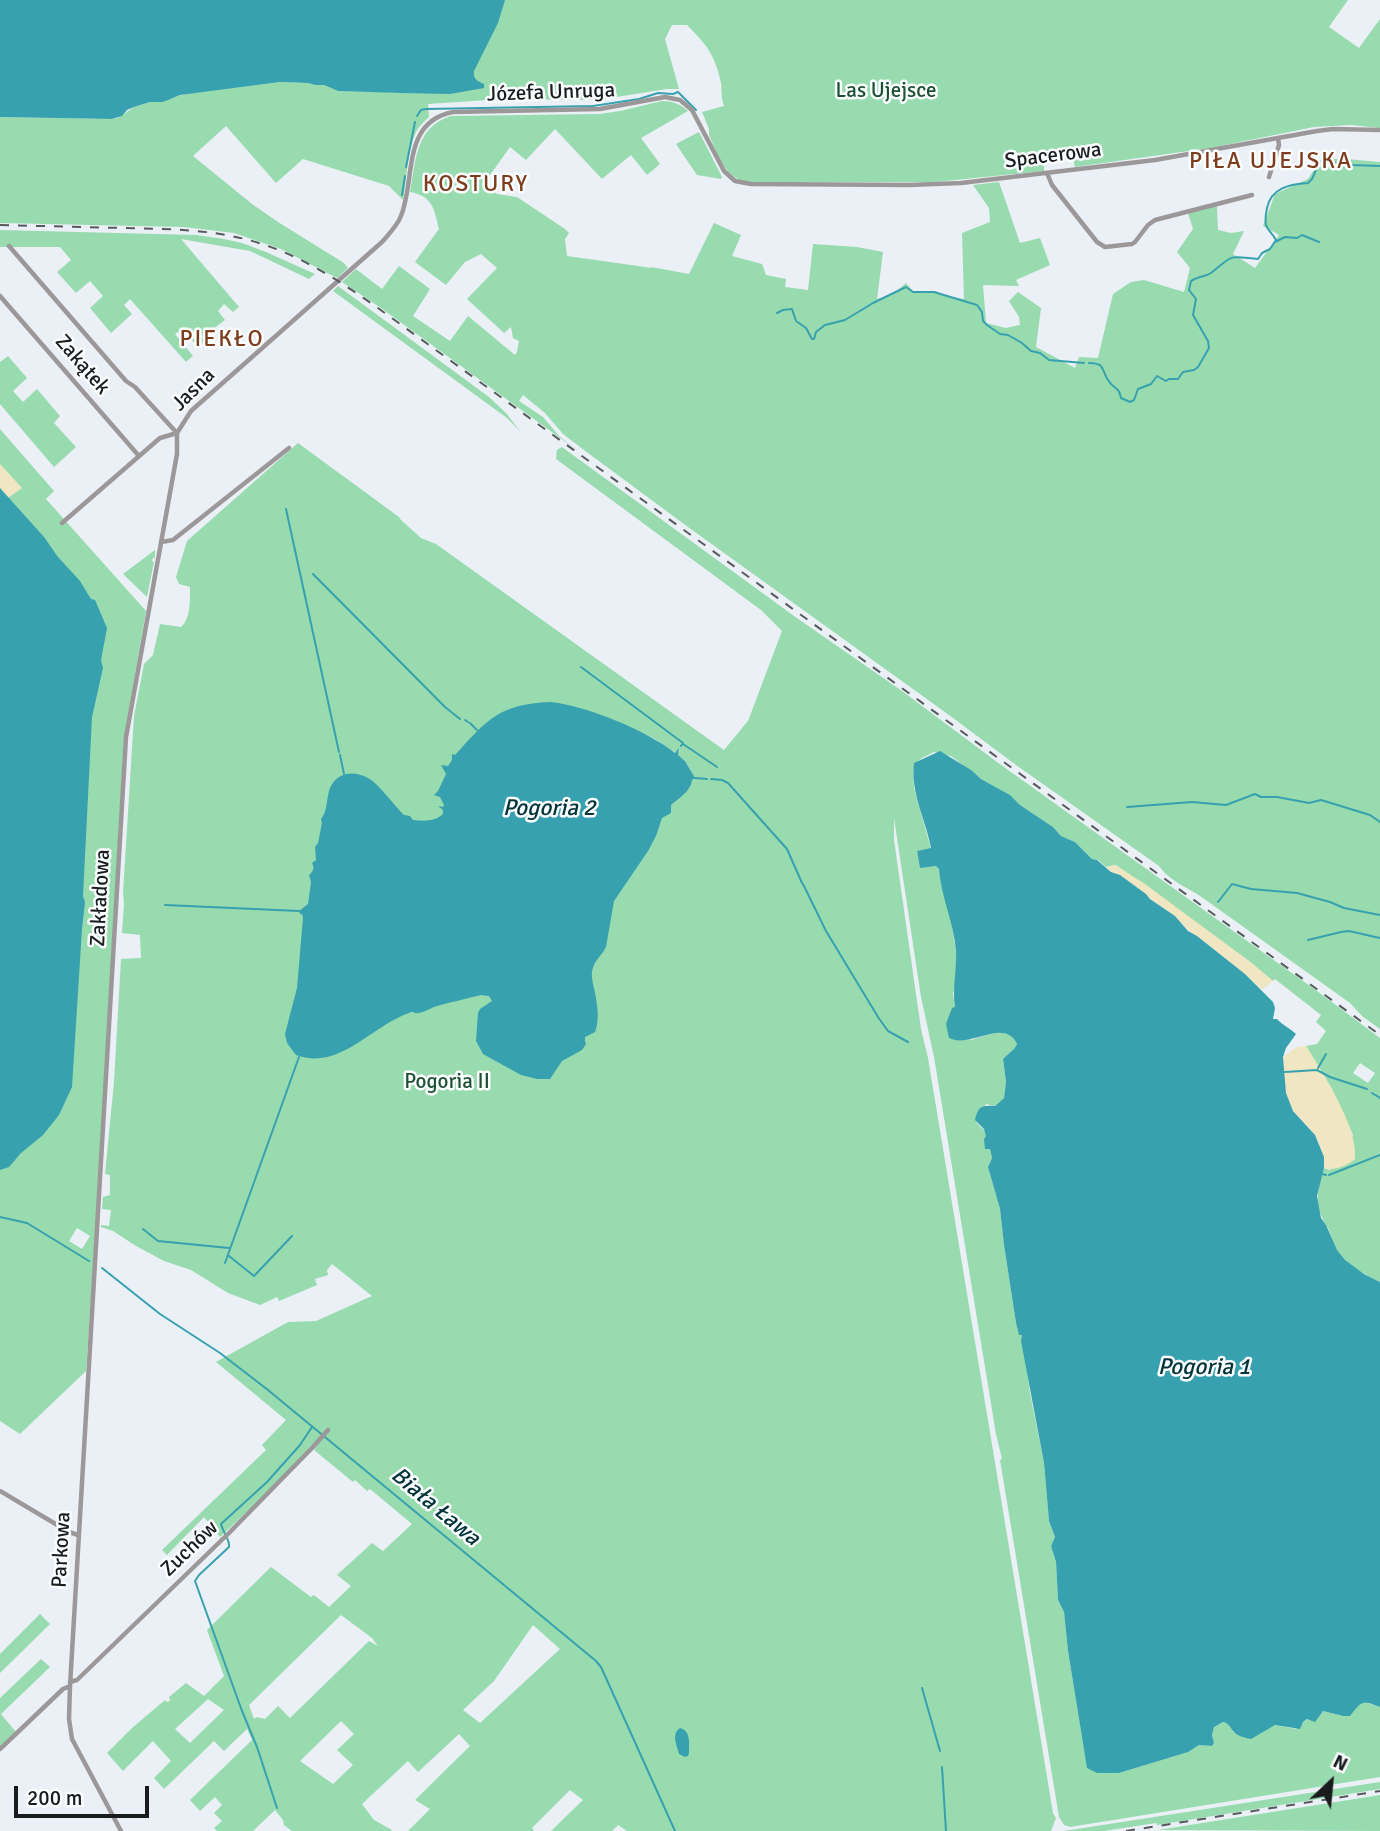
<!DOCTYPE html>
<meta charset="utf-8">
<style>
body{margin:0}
#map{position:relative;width:1380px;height:1831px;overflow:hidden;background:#eaf0f6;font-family:Signika,sans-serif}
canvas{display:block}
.north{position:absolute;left:1296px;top:1747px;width:70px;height:70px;-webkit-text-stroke:5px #fbfdfe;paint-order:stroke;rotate:26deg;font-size:19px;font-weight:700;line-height:28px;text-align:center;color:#191b1d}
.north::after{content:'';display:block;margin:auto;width:24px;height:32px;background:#191b1d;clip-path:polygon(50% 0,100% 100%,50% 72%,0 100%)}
.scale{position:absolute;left:14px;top:1786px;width:135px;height:32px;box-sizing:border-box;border:4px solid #191b1d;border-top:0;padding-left:9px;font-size:21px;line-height:24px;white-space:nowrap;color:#191b1d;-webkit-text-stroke:5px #fbfdfe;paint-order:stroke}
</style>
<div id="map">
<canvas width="1380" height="1831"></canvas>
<div class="north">N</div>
<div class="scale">200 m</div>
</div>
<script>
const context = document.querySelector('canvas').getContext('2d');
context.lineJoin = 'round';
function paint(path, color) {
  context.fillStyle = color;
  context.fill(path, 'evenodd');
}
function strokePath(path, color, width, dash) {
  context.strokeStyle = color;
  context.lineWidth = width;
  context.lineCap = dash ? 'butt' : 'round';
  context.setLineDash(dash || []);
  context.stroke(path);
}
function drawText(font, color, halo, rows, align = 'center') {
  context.font = font + ' Signika,sans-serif';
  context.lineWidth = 5;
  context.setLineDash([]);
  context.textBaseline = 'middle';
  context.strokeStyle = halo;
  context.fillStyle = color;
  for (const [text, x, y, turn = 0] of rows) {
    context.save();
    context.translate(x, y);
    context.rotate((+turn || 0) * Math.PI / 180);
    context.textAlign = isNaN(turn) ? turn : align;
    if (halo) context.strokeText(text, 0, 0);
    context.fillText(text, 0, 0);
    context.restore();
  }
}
const green = new Path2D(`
 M493,0H1348L1329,27L1359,48L1380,19V128L1351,125L1314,127L1210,148L1075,167L1073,159L1060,161L1059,156L1044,157V171L935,182H745C723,175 718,155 709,135V129L702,112L724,106C721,98 722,92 721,83C715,55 707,45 687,25H672L665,39L679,89H667L597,100L503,99L428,104L429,117C425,121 420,125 417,130C407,150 407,178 403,200L389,186L303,159L276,183L226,126L193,156L252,204L278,222L344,263L348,268L337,278L281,249L234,233L184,227L0,223V117L112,119L118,118L134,107L150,102H163L173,97L191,93L240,87L280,82L308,83L315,85H324L338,91L429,93Z
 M662,101C673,101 680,104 688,111L641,138L660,164L647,175L631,155L602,179L555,129L526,160L510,147L483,185L497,194L517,197L565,229L569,233L565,239L567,256L645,267L651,268V267L689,274L714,223L741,235L732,256L762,264L766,275L786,279L785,287L808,290L813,244L857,247L883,252L877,299L893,294L906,283L913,291H936L945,296L964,299L962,233L990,222L989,208L973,185L999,182L1020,243L1040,238L1050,265L1016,280L1019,286L983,285L986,323L1006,328L1020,325L1019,317L1009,301L1018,292L1041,308L1036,347L1075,368L1079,357L1098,358L1113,294L1131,282L1144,280L1184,292L1190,268L1177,252L1193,229L1188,213L1217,206L1218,230L1231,233L1244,231L1233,254L1255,268L1279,235L1263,226L1275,194L1308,179L1321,159H1346L1380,162V1029L1362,1016L1350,1003C1301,968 1252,933 1203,898C1189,888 1169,881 1159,866L1016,765L949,715L688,527L588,453L563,434L545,413L523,395L519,401L543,417L560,437L578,451L381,308L342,282L356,269L382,289L399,266L430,289L413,316L450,341L468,316L515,355L517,352L519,341L513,338L511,327L504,333L467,299L497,268L481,254L465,262L446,285L415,262L439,229C434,209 433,196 410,192C416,161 415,127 451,116L599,114L620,111Z
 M699,132L722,177L721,179L697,175L676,144Z
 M0,230L196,235L224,239L242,243L266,252L315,274L309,279L250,251L181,239L239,307L233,312L224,304L218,311L225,320L202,337L205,341L198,347L182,329L175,334L193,356L186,362L130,299L124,305L132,314L111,333L90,308L103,296L90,281L76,293L57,272L71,260L60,247H0Z
 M338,286L489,397L506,413L520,431L507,418L333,291Z
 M8,356L27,378L13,391L23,402L37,389L60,416L54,423L76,447L54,467L0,404V362Z
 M0,429L54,491L46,499L146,611L124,738L96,1227L86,1371L20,1434L0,1421ZM77,1228L90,1236L82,1249L69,1241Z
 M298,443L399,517L401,520L421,538L436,544L724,750L748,721L782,631L761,610L556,459L557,450L562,447L794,616L902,691L997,762L1317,991L1380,1038V1282C1365,1274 1346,1266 1337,1250C1332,1242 1331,1232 1326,1225C1314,1204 1317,1191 1324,1168L1330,1170L1353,1135L1332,1089L1306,1046L1317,1044L1326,1031L1316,1022L1321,1015L1275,979L1273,981L1249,961L1116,865L1106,867L1098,860L1092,859L1075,842L1061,836L1053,827L1020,805L1008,794L981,779L951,756L934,752L922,758L917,762L913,770L914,788L931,849L917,851L920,867L936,866L939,869L953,931L956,952V985L953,993L955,1007L971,1040C987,1035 1008,1024 1017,1044L1014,1050L1003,1059L1006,1082L1004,1098L995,1106L986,1104L976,1122L986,1132V1149H990L992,1158L988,1167L1000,1209L1004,1245L1016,1323L1019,1334L1022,1335L1030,1393L1044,1463L1049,1521L1055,1537L1051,1546L1056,1562L1058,1600L1064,1612L1068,1651L1085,1755L1119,1773L1187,1752L1199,1745L1212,1746L1214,1743L1212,1735L1214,1726L1223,1722L1229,1724L1233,1732L1246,1738L1275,1725L1296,1729L1303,1722L1323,1711L1343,1716L1352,1713L1356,1706L1364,1702L1380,1707V1777L1070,1827L1064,1825L1059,1817L1000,1460L1002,1459L996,1434L934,1057L921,997L894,818V840L921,1029L928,1058L1053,1813L1056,1818L1051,1831H627L618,1825L612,1831H551L583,1800L570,1790L532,1828L534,1831H408L430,1809L415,1800L470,1746L459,1734L418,1772L408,1761L362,1804L374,1820L392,1830L391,1831H292L284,1825L283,1820L275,1810L253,1831H217L214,1828L222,1821L214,1813L222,1805L215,1797L200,1811L190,1800L252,1740L247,1729L224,1751L214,1741L164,1789L154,1778L171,1761L153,1741L123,1771L107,1753L132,1728L165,1700L167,1702L170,1701L169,1697L186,1683L204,1696L224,1676L207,1630L271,1567L311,1597L314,1595L329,1607L351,1586L337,1575L372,1543L383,1551L412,1524L370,1489L367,1491L355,1480L353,1482L314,1450L318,1445L220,1537L204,1517L167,1555L162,1550L266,1450L262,1445L286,1420L216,1362L288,1322L316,1321L372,1296L332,1264L327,1270L328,1275L315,1279L317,1285L279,1301L277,1297L260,1305L228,1293L191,1270L164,1261L136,1246L113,1231L101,1227V1225L109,1226L111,1210L102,1209L103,1197L110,1195V1175L105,1174L114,1082L121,959L141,958L140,935L122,933L124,904L123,893L134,716L144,664L153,655L160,624L181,627C191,619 190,599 190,587L179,584L176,577L187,541ZM626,725L655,739L676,753L680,749L677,755L685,761L691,771ZM1360,1063L1375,1073L1368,1083L1353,1073ZM341,1615L372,1638L378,1646L369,1641L290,1718L278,1706L265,1719L257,1717L254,1719L249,1705ZM533,1625L560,1649L480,1723L463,1710L494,1681ZM208,1699L224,1710L190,1743L175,1729ZM341,1721L354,1734L337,1750L353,1765L333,1784L300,1761Z
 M155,550V558H153L152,561L154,562L147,597L123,574Z
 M40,1614L50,1624L0,1673V1654Z
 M41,1659L50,1667L1,1714L16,1732L0,1747V1698Z
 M1380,1782V1789L1157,1825L1156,1823L1104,1831H1064Z
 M1380,1795V1831L1158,1830Z`);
const sand = new Path2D(`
 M0,464L22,488L8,498L0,488Z
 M1115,865L1145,884L1249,961L1273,981L1262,990L1245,974L1197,936C1187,931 1183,923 1175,917C1165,908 1153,901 1144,893C1133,882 1116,877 1106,867Z
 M1306,1046C1323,1074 1358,1126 1355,1159C1347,1166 1334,1171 1324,1168C1324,1153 1319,1139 1308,1127C1301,1118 1292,1113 1288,1101C1283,1087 1285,1071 1283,1057L1297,1047Z`);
const water = new Path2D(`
 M0,0H505L498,23L474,71C473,79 477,81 484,84V88L450,94L401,93L338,91L324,85H315L308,83L280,82L180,95L163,102H150L134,107L127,110L122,116L112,119L0,117Z
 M0,488L44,537L58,557L80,581L91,599L95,600L107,628L101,660L103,668L92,717L83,896L85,902L82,929L72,1087L59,1115L43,1135L21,1153L9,1167L0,1170Z
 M550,702C585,705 648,731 675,753L679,748L678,755L685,761L695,778L692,780C691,791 679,798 671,805V813L662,818L656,836L648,851L614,901L606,947C601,957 595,959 592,971C591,981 595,989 596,999C598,1008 599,1023 595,1032L585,1037V1041L586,1044L582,1050L562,1061L550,1079H537L521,1075L483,1054L476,1041L478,1013L480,1009L492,1001L489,996L481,995C466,999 450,1002 434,1007C429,1009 424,1012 419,1013C410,1014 417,1010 409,1013C371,1026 340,1071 296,1055L287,1043L285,1034L297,988L303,918L302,914H300L299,911L308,904L311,882L309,875C313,872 315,868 312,863L316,860L315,847L318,843L322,823L321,819C328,811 326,798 330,788C337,772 354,770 368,778C378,783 394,805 404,815L410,816L413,820C423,821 435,822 443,814V810L438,806L443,807L444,805L440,797L434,795L438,791L446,774L441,765L448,766L452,760V754L455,755C487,720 499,704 550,702Z
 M940,751L971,770L981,779L1010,795L1020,805L1053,827L1061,836L1075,842L1092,859L1097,860L1111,872L1120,875L1146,894L1150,899L1175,916L1188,931L1197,936L1245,974L1273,1002L1275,1008L1273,1019H1277C1282,1025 1290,1028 1296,1034L1286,1048L1283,1057L1286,1093L1293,1111L1315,1135L1324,1157V1168L1317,1196L1321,1218L1326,1225L1337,1250L1345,1260L1364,1274L1380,1282V1707C1361,1700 1362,1701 1350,1716H1343L1323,1711L1315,1722L1307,1719L1303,1722L1300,1729L1275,1725L1251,1739C1245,1738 1237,1736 1233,1731C1229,1726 1230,1724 1223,1722L1214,1727L1212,1735L1214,1743L1212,1746L1199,1745L1188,1752L1119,1773H1097L1087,1768L1068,1651L1064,1612L1058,1600L1056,1562L1051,1546L1055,1537L1049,1521L1044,1463L1021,1341L1022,1335H1019L1016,1323L1004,1245L1000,1209L988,1167L992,1158L990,1149H985L984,1139L986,1136L984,1129L975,1120C978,1106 982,1105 995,1106L1004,1098L1006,1082L1003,1059L1014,1049L1017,1044C1004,1017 971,1049 949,1038L946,1024L952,1008L955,1007C952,989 957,970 956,951C954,923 941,897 939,869L936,866L920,868L917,851L931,848C926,820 910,792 914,763Z
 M680,1728C691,1731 689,1743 689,1753L688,1756L685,1757L679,1754C677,1745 671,1734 680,1728Z`);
const stream = new Path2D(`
 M417,116L421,110L426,109L593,106L639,99L658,93L673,94L678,92L696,110
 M406,167L415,122
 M402,195L405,176
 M1275,242L1285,237L1297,238L1302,235L1319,242
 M777,313L783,310L792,309L796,321L806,328L812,339H814L816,332L825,325L845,320L873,303L906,287L913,292H934L977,305L982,312L983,321L987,325L1000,334L1008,335L1022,343L1031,351L1040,353L1049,360L1084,363
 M1089,363C1106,363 1101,370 1108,380C1113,389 1119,386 1121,398L1130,402L1134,400L1138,389L1151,384L1157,376L1166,381L1169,379H1178L1183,372L1194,370L1198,367L1209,348L1208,341L1193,315L1196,299L1189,290L1191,281C1198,276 1205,277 1211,273C1235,254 1227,256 1258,259L1262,253L1270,249L1276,240C1273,234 1268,231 1266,225C1265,221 1266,213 1267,208C1271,188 1290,184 1308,183L1312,179L1319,163L1324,161L1351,165L1380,166
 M286,509L339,752
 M313,574L445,707L460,719
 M581,667L683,743L681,746
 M465,720L468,722
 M470,723L477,730
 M683,744L717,767
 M340,755L344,774
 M695,778L707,779
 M711,779L722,780L728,783L787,849L802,883
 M1127,807L1192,802L1226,805L1255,794L1261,797H1277L1309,803L1321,800L1370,815L1380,822
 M803,884L826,931L878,1017L888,1031L908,1042
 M1218,902L1232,884L1251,889L1297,893L1330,902L1344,908L1380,915
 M165,905L299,911
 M1308,940L1341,932L1349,931L1380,938
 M1318,1068L1326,1054
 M1285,1072L1317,1070L1330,1077L1367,1089
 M1372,1093L1380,1098
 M1322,1174L1326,1175
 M1329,1175L1380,1155
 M0,1217L27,1223L89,1261
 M143,1229L158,1241L229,1248
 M229,1256L254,1276L292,1236
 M225,1263L299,1057
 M102,1268L160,1314L220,1353L268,1390L596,1661L601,1667L675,1831
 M922,1688L940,1751
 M942,1767L946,1831
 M277,1808L257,1747L242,1711L195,1581L199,1575L229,1547C230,1539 223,1533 221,1524L267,1482L300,1445L312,1427`);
const minor = new Path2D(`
 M1047,173L1052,185L1097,242L1105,247L1132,244L1135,242L1148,225L1155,220L1252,195
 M1269,177L1279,145L1278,138
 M9,246L126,381L135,387L176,432
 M0,296L139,456
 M62,523L160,438L177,433L191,411L382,242C389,234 397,226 401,216C416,179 401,122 453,112L600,109L665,97L680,100L692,110L724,171L735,181L751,184L909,185L961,183L1155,160L1317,131L1333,129L1380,130
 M161,542L173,540L289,448
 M0,1491L69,1532L78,1535
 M70,1682L77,1680L229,1533L313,1447L328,1430
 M0,1749L63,1689L70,1686
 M121,1831L72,1739L69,1719L70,1686L126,737L177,454V433`);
const rail = new Path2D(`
 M0,225C41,226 82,227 123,228C171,229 219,229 265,245C310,260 350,288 389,316L1380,1035
 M1126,1831L1380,1791`);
const parkNames = [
 ["Las Ujejsce",886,91],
 ["Pogoria II",447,1082]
];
const streetNames = [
 ["Józefa Unruga",551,93,-2],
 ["Spacerowa",1053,156,-7],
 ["Zakątek",82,365,49],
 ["Jasna",194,390,-45],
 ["Zakładowa",101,898,-87],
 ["Zuchów",190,1549,-44],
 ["Parkowa",62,1550,-87]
];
const neighbourhoodNames = [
 ["PIŁA UJEJSKA",1271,162],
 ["KOSTURY",476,185],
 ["PIEKŁO",222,340]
];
const waterNames = [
 ["Pogoria 2",549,809],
 ["Pogoria 1",1204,1368],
 ["Biała Ława",435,1507,40]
];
paint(green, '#97dbaf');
paint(sand, '#f0e6c1');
paint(water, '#38a1af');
strokePath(stream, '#38a1af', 2);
strokePath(minor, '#9c9899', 4.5);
strokePath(rail, '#575a5d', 2, [9, 9]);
drawText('21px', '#1d5133', '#fbfdfe', parkNames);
drawText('21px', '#191b1d', '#fbfdfe', streetNames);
context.letterSpacing = '2px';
drawText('23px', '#7d3c1b', '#fbfdfe', neighbourhoodNames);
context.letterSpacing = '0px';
drawText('italic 23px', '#003339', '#fbfdfe', waterNames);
</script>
